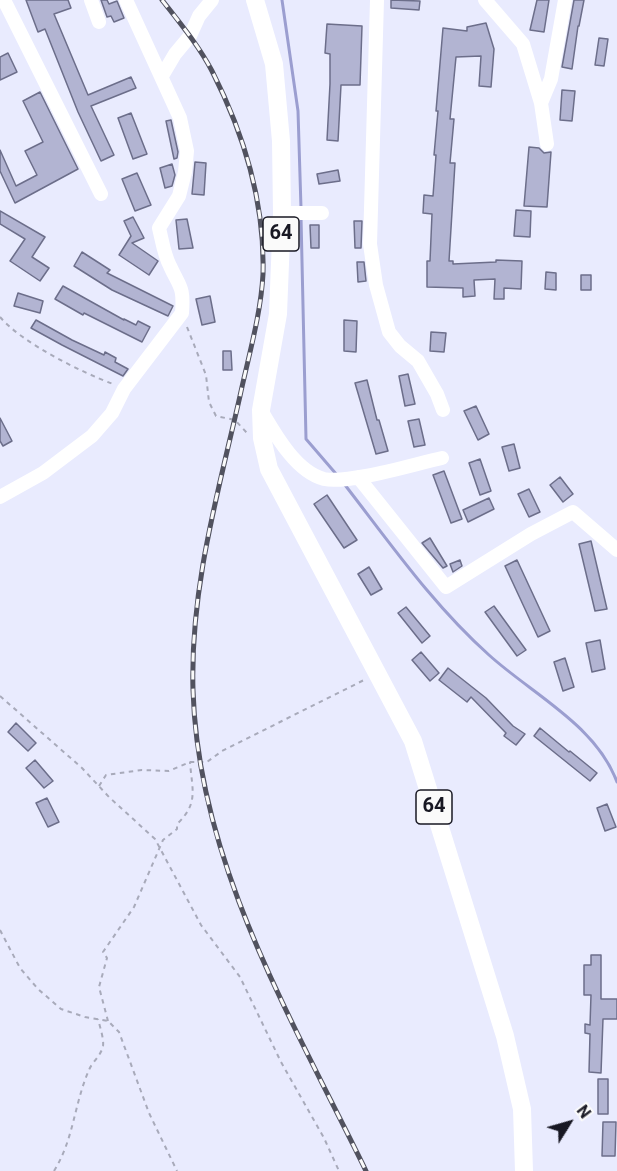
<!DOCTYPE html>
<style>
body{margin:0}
#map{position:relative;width:617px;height:1171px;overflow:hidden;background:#e9ebfe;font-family:Roboto,sans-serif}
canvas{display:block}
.north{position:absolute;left:539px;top:1093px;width:60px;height:60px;-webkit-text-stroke:4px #fafafa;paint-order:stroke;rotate:53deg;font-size:16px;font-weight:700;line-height:24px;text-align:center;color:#181823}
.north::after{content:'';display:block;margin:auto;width:21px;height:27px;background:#181823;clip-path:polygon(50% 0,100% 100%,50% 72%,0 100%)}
</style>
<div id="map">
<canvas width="617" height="1171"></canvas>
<div class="north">N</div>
</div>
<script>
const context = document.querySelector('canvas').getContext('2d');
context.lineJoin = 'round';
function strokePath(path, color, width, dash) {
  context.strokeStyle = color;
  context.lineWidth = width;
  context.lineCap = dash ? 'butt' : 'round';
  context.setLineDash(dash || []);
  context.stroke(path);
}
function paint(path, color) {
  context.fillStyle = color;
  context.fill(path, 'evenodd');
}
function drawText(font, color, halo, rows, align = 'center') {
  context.font = font + ' Roboto,sans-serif';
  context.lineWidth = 6;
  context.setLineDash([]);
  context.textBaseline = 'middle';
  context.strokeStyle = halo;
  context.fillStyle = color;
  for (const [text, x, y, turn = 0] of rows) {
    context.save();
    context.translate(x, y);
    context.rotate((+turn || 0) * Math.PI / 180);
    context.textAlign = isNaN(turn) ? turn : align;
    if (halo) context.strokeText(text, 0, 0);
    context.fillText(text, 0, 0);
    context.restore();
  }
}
const stream = new Path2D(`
 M282,0L298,111L301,208
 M301,217L306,439L337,475
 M345,485C390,543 433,605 489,655C532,694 596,725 617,782`);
const building = new Path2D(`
 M26,0H68L71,8L54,14L88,95L131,77L136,88L91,106L114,155L101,161L78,112L45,29L38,32Z
 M101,0H107L109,4L117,1L124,18L114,22L111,16L107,17Z
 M391,0L420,1L419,10L391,8Z
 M537,0H549L544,32L530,30Z
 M574,0H584L579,26H578L572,69L562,67Z
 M486,23L494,49L491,87L479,86L481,56L456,57L450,119H454L450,163H455L449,261H453V264L496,262V260L522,261L521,289L504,288V299H494L495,279L474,280L475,296L463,297V288L427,287V261H430L432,214L423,213L424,195L433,196L436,155H434L438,111H436L443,28L467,31V27Z
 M327,24L362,26L360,85H341L338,141L327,140L330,84V54L325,53Z
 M599,38L608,39L604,66L595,65Z
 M8,53L17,72L0,80V57Z
 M562,90L575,91L572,121L560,120Z
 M40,92L78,169L15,203L0,171V150L16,186L37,175L25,151L43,142L23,101Z
 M131,113L147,154L133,159L118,118Z
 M171,120L178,152L177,158L174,159L166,121Z
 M529,147L539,148L544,153L551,152L547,207L524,206Z
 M195,162L206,163L204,195L192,194Z
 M172,164L175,175L172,186L165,188L160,168Z
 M338,170L340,181L319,184L317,174Z
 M137,173L151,205L135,211L122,179Z
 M516,210L531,211L530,237L514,236Z
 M0,211L45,237L32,257L49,268L40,281L10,261L25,239L0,224Z
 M133,217L144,238L132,243L158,261L149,275L119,255L131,236L124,221Z
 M187,219L193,248L179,249L176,220Z
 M354,221H362L361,248H355Z
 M310,225H319V248H311Z
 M82,252L110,270L107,273L173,306L168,316L112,290L74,266Z
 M357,262H364L366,281L358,282Z
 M546,272L556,273V290L545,289Z
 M581,275H591V290H581Z
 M63,286L124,320V319L136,325L138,321L150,327L142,342L84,313L83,315L55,299Z
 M18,293L43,301L40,313L14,306Z
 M210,296L215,322L202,325L196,299Z
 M36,320L72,340L104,355L105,352L116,358L115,362L128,369L123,376L62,345L31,328Z
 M344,320L357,321L356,352L344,351Z
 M431,332L446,333L444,352L430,351Z
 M223,351H231L232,370H223Z
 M408,374L415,404L405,406L399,376Z
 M367,380L377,420H379L388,451L376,454L355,383Z
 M476,406L489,434L478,440L464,411Z
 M0,418L12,441L3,446L0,441Z
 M419,419L425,445L414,447L408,421Z
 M514,444L520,468L509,471L502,447Z
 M480,459L491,491L480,495L469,463Z
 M444,471L462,519L451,523L433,475Z
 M560,477L573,494L563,502L550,485Z
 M529,489L540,512L529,517L518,494Z
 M327,495L357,540L344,548L314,504Z
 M489,498L494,509L468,522L463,510Z
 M430,538L447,566L443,568L422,543Z
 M591,541L607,609L595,611L579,544Z
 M460,560L462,566L453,572L450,564Z
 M517,560L550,631L538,637L505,566Z
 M369,567L382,589L371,595L358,574Z
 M494,606L526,650L517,656L485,612Z
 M406,607L430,636L422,643L398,613Z
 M600,640L605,669L592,672L586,643Z
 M421,652L439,673L430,681L412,660Z
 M565,658L574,687L563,691L554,662Z
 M448,668L486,698L513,726L525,734L516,745L504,736L506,733L471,697L467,702L439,680Z
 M16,723L36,743L28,751L8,732Z
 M540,728L569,752L570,751L597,773L590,781L534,736Z
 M35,760L53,781L44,788L26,768Z
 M47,798L59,822L48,827L36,803Z
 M607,804L616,827L605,831L597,808Z
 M591,955H601V999H617V1019H603L601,1073L589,1072L590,1034L585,1033V1024L590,1025L591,995H584V965H591Z
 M598,1079H608V1114H598Z
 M603,1122H616L615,1156H602Z`);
const path = new Path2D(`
 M0,317C22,343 81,372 113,384
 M187,327L206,375L209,402L216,416L235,420L247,433
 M0,696L82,768L109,797L155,839L201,925L240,977L281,1062L324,1138L339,1171
 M99,786L106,775L142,770L169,771L190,762H207L222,751L366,679
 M0,930L20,968L38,989L61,1009L85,1017L108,1021L119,1032L149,1113L177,1171
 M108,1021L99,987L107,958L103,952L134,907L163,840L177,829V824C199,803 192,790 190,762
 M54,1171C74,1139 74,1104 89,1070C92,1062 101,1056 103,1046C104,1039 100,1027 98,1019`);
const minor = new Path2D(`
 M4,0L101,194
 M91,0L99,22
 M377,0L370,244L376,285L389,332L400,346L418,361L437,394L443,410
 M485,0L523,44L541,103L547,144
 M162,76L175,54L190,36L199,16L212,0
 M541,103L551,79L565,0
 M282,213H322
 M262,412C275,434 296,472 324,479C350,484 414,464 442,458
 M358,477L446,587L531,534L573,512L617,550
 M0,497L43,473L92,436L112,413L124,389L182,313C184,286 180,288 170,266C164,255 162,240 159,228L179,196L185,172L187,151L180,118L126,0`);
const major = new Path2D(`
 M255,0L274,64L281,141L282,213L278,314L261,410L262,438L269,469L413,741L505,1036L522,1109L524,1171`);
const rail = new Path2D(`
 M162,0C180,23 199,46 212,71C244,134 265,203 263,274C261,314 248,358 240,396C218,493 190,589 193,690C198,863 292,1019 366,1171`);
const shields = [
 [281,234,36],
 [434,807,36]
];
const shieldNames = [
 ["64",281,234],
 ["64",434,807]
];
strokePath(stream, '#9b9ed0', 3);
paint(building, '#b2b4d2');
strokePath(building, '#6c6e8a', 1.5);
strokePath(path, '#a8aaba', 2, [4.5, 4.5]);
strokePath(minor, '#fff', 14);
strokePath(major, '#fff', 18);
strokePath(rail, '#51525f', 5);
strokePath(rail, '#fafafa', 3, [9]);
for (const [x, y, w] of shields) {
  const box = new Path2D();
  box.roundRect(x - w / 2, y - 17, w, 34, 4.5);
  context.fillStyle = '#fafafa';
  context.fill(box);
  strokePath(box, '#181823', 1.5);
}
drawText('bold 20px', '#181823', null, shieldNames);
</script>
